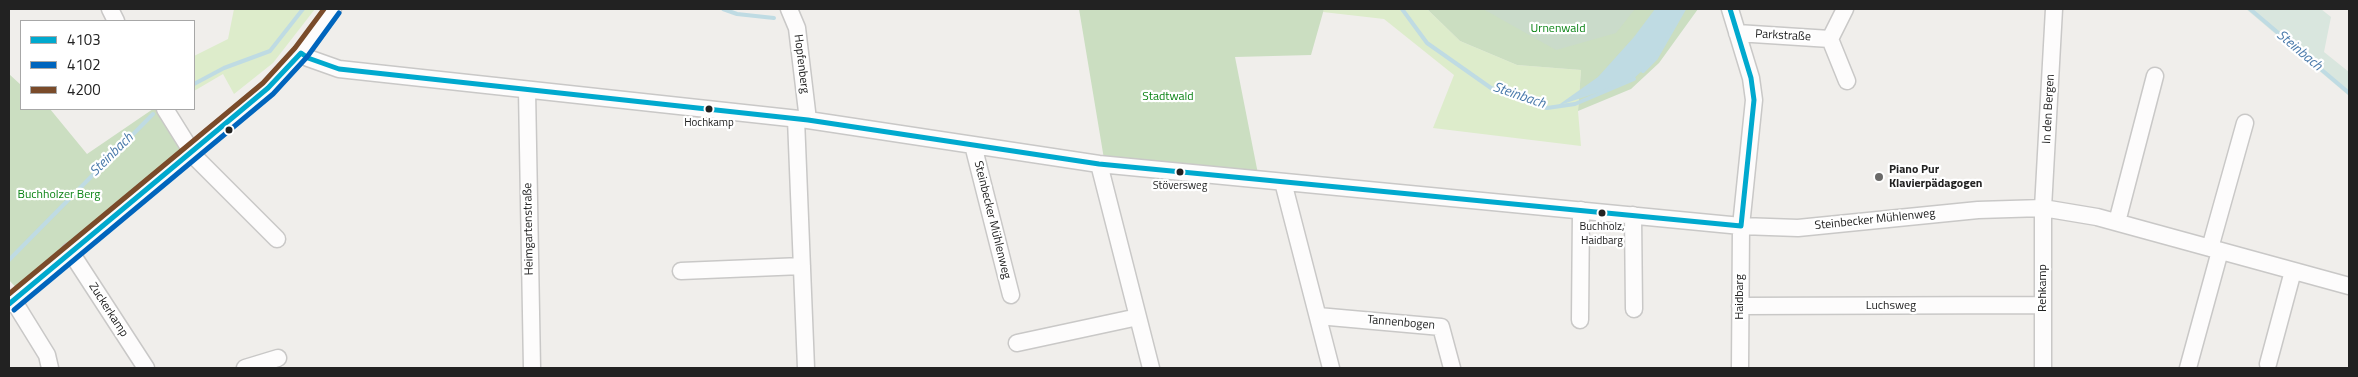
<!DOCTYPE html>
<meta charset="utf-8">
<style>
body{margin:0}
#map{position:relative;width:2358px;height:377px;overflow:hidden;background:#f0eeeb;font-family:"Titillium Web",sans-serif}
canvas{display:block}
.frame{position:absolute;inset:0;border:10px solid #222;pointer-events:none}
.legend{position:absolute;left:20px;top:20px;width:175px;height:90px;box-sizing:border-box;background:#fff;border:1px solid #a7a7a7;margin:0;padding:6px 9px;list-style:none;font-size:15px;color:#222}
.legend li{display:flex;align-items:center;gap:10px;height:25px}
.legend b{width:25px;border:1px solid #a7a7a7}
</style>
<div id="map">
<canvas width="2358" height="377"></canvas>
<div class="frame"></div>
<ul class="legend">
<li><b style="height:6px;background:#00a9ce"></b>4103</li>
<li><b style="height:6px;background:#0065bd"></b>4102</li>
<li><b style="height:6px;background:#7a4b2a"></b>4200</li>
</ul>
</div>
<script>
const context = document.querySelector('canvas').getContext('2d');
context.lineJoin = 'round';
function paint(path, color) {
  context.fillStyle = color;
  context.fill(path, 'evenodd');
}
function strokePath(path, color, width, dash) {
  context.strokeStyle = color;
  context.lineWidth = width;
  context.lineCap = dash ? 'butt' : 'round';
  context.setLineDash(dash || []);
  context.stroke(path);
}
function drawText(font, color, halo, rows, align = 'center') {
  context.font = font + ' "Titillium Web",sans-serif';
  context.lineWidth = 4.5;
  context.setLineDash([]);
  context.textBaseline = 'middle';
  context.strokeStyle = halo;
  context.fillStyle = color;
  for (const [text, x, y, turn = 0] of rows) {
    context.save();
    context.translate(x, y);
    context.rotate((+turn || 0) * Math.PI / 180);
    context.textAlign = isNaN(turn) ? turn : align;
    if (halo) context.strokeText(text, 0, 0);
    context.fillText(text, 0, 0);
    context.restore();
  }
}
const grass = new Path2D(`
 M234,9H315L273,63L234,94L223,74L194,91V56L228,39Z
 M1324,9H1427L1460,41L1517,65L1581,70L1578,111L1581,146L1433,128L1454,75L1384,19L1323,12Z`);
const forest = new Path2D(`
 M1079,9H1324L1311,55L1235,57L1259,179L1104,159Z
 M1427,9H1698L1659,63L1631,89L1578,111L1581,70L1517,65L1460,41Z
 M9,74L21,85V109H50L87,154L153,109H165L190,151L21,293L9,280Z`);
const wetland = new Path2D(`
 M2246,9H2321L2331,17L2324,52L2349,72V96Z`);
const cemetery = new Path2D(`
 M1483,9H1635L1616,33L1556,50Z`);
const water = new Path2D(`
 M1655,9H1684L1656,58L1630,82L1557,106L1598,77L1634,37Z`);
const stream = new Path2D(`
 M723,9L737,14L774,18
 M1402,9L1427,43L1491,88L1547,108L1575,104L1634,79
 M2250,9L2349,93
 M1643,71L1656,58L1684,9
 M194,84L224,68L270,51L303,9
 M9,260L153,114`);
const minor = new Path2D(`
 M110,9L116,21
 M789,9L797,28L808,120
 M1730,9L1751,78L1754,100L1741,226L1740,368
 M1845,9L1830,39L1847,81
 M1737,33L1830,39
 M301,53L308,58L339,69L808,120L1099,164L1741,226L1798,228L1978,210L2043,208L2097,217L2349,286
 M527,90L532,368
 M165,109L195,157L277,239
 M796,119L806,368
 M973,145L1011,295
 M1099,164L1151,368
 M1283,182L1331,368
 M1633,215L1634,309
 M2117,222L2155,76
 M2210,248L2245,123
 M70,251L146,368
 M681,271L802,266
 M13,300L47,355L50,368
 M9,304L268,88L301,53L333,9
 M1740,306L2043,305
 M1318,316L1441,327L1452,368
 M1580,320L1581,210
 M1017,343L1138,317
 M2268,364L2293,271
 M245,368L278,358
 M2043,368V208L2054,9
 M2188,368L2220,251`);
const bus1 = new Path2D(`
 M9,304L268,88L301,53L308,58L339,69L808,120L1099,164L1741,226L1754,100L1751,78L1730,9`);
const bus2 = new Path2D(`
 M14,310L273,94L307,57L339,13`);
const bus3 = new Path2D(`
 M9,294L263,83L295,48L324,9`);
const markers = [
 [709,109,4.5,"#222"],
 [229,130,4.5,"#222"],
 [1180,172,4.5,"#222"],
 [1879,177,5,"#6a6968"],
 [1602,213,4.5,"#222"]
];
const busNames = [
 ["Hochkamp",709,123],
 ["Stöversweg",1180,186],
 ["Buchholz,",1602,227],
 ["Haidbarg",1602,241]
];
const parkNames = [
 ["Urnenwald",1558,29],
 ["Stadtwald",1168,97],
 ["Buchholzer Berg",59,195]
];
const streetNames = [
 ["Parkstraße",1783,36,3],
 ["Hopfenberg",801,64,83],
 ["In den Bergen",2049,109,-87],
 ["Steinbecker Mühlenweg",992,220,76],
 ["Steinbecker Mühlenweg",1875,220,-6],
 ["Heimgartenstraße",529,229,-91],
 ["Rehkamp",2043,288,-90],
 ["Haidbarg",1740,297,-90],
 ["Luchsweg",1891,306],
 ["Zuckerkamp",108,310,57],
 ["Tannenbogen",1401,323,5]
];
const poiNames = [
 ["Piano Pur",1889,170],
 ["Klavierpädagogen",1889,184]
];
const waterNames = [
 ["Steinbach",2299,51,40],
 ["Steinbach",1519,96,19],
 ["Steinbach",112,155,-45]
];
paint(grass, '#ddeccb');
paint(forest, '#cbdec1');
paint(wetland, '#d9e6de');
paint(cemetery, '#cadbca');
paint(water, '#bfdbe3');
strokePath(stream, '#bfdbe3', 4);
strokePath(minor, '#c9c8c7', 19);
strokePath(minor, '#fdfcfc', 16);
strokePath(bus1, '#00a9ce', 5);
strokePath(bus2, '#0065bd', 5);
strokePath(bus3, '#7a4b2a', 5);
for (const [x, y, r, color] of markers) {
  const dot = new Path2D();
  dot.arc(x, y, r, 0, 2 * Math.PI);
  context.fillStyle = color;
  context.fill(dot);
  strokePath(dot, '#fff', 2);
}
drawText('11px', '#222', '#fff', busNames);
drawText('12px', '#0c8416', '#fff', parkNames);
drawText('12px', '#222', '#fff', streetNames);
drawText('bold 12px', '#222', '#fff', poiNames, 'left');
drawText('italic 14px', '#4a7aab', '#fff', waterNames);
</script>
